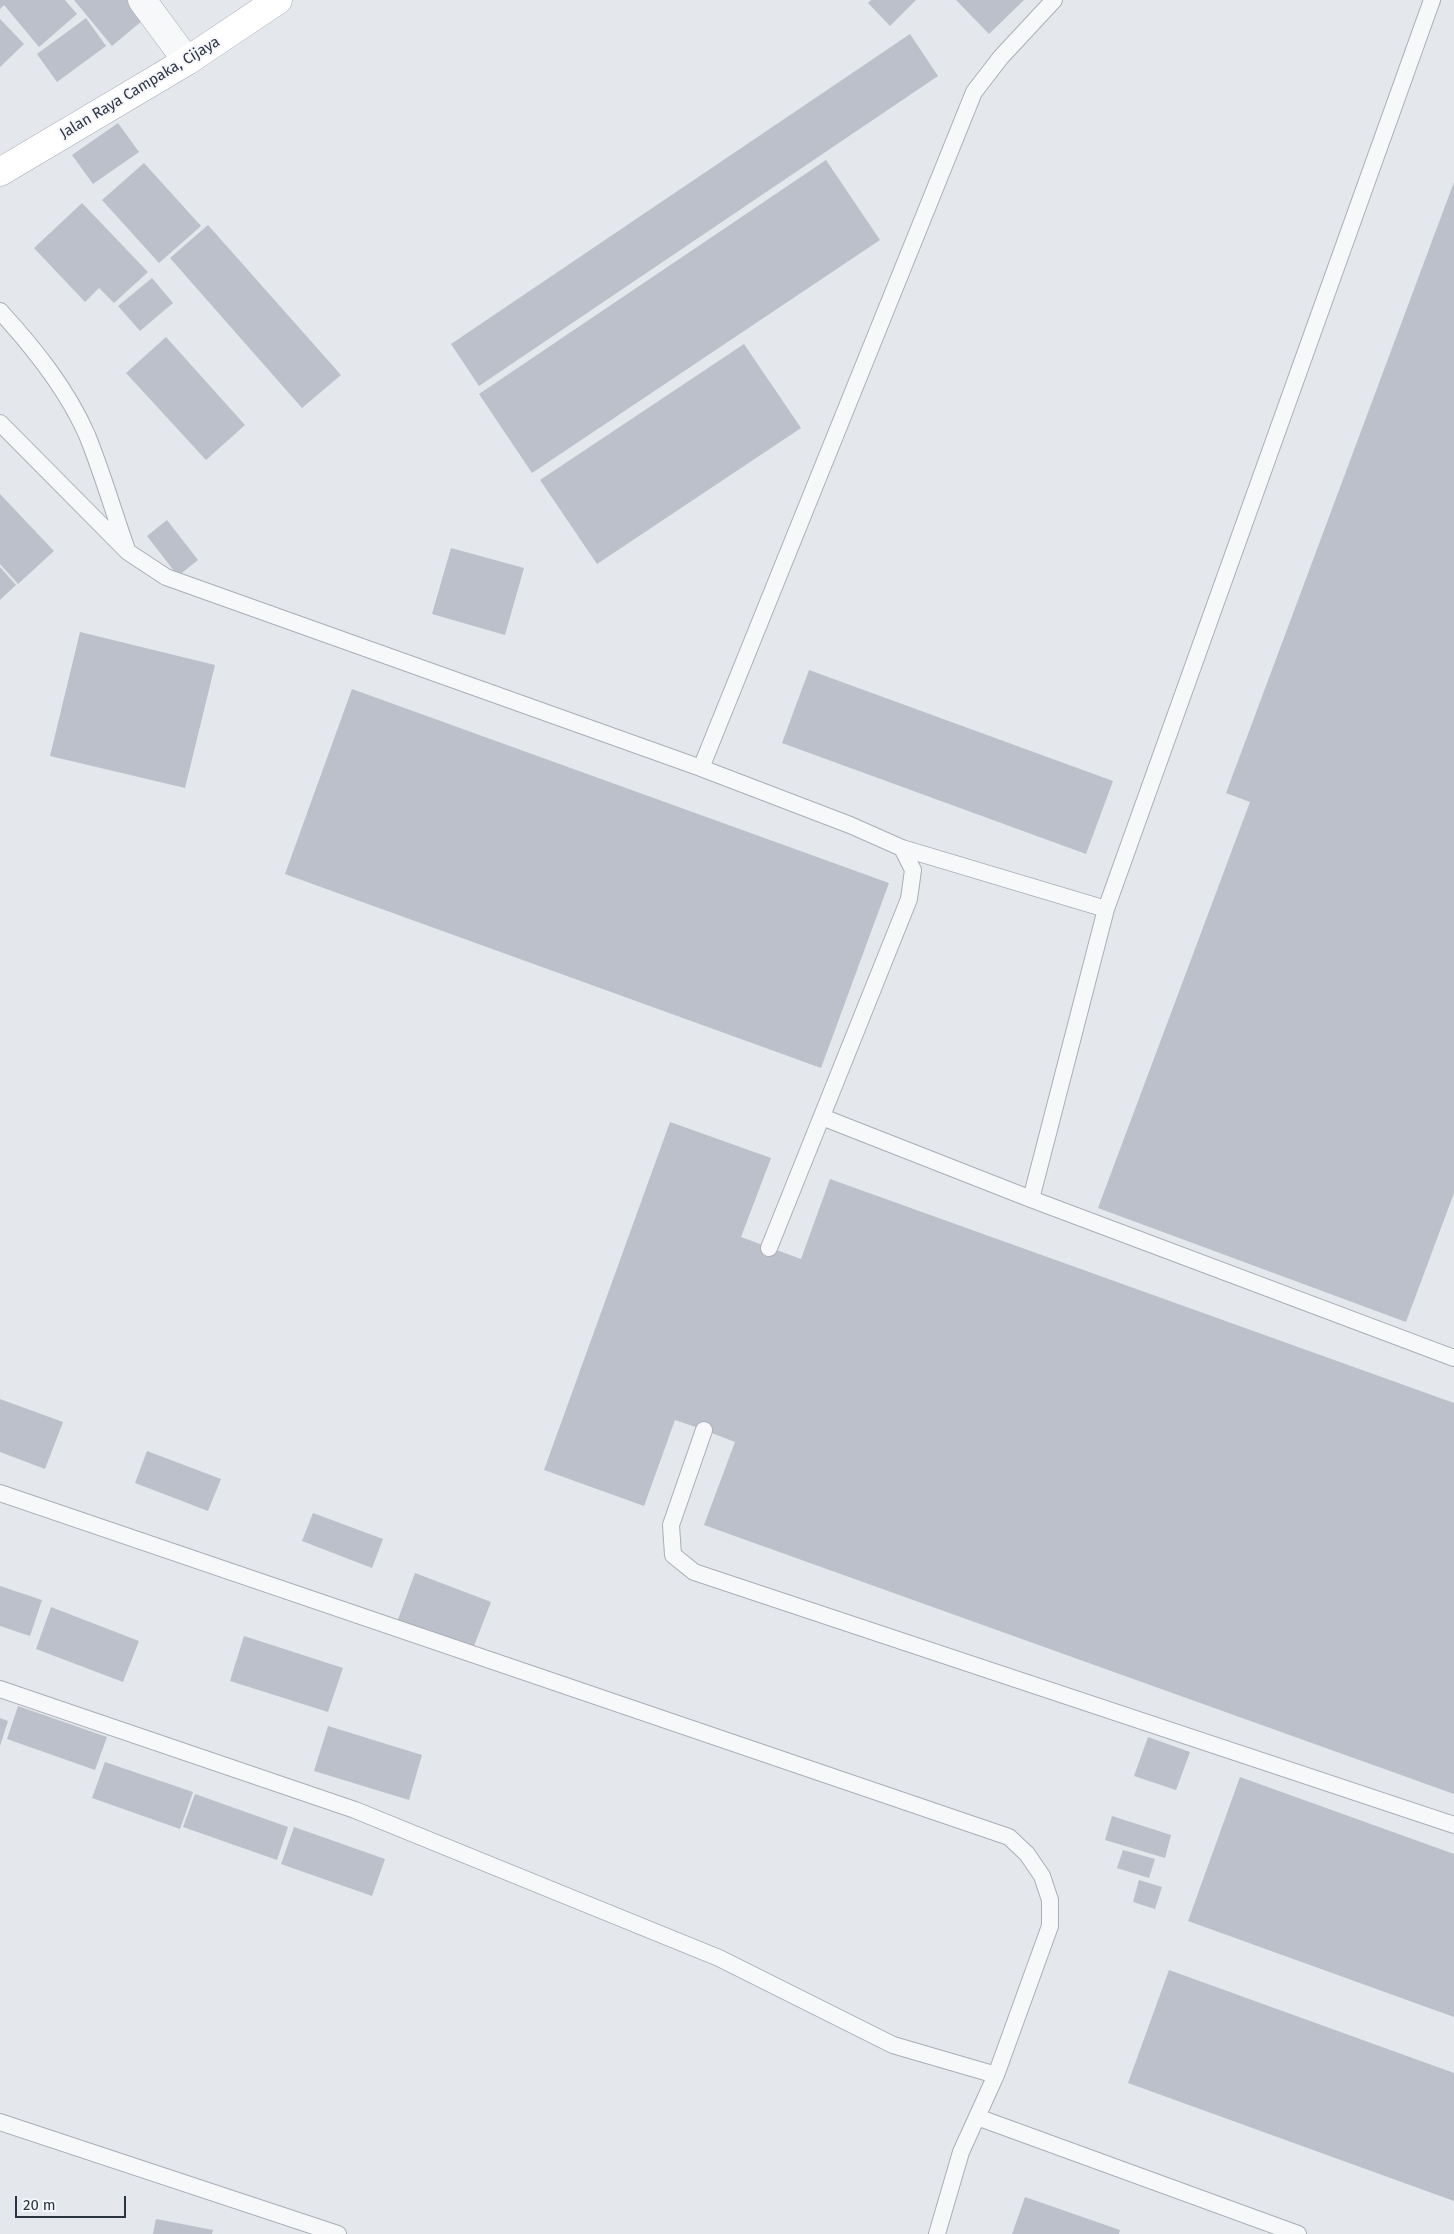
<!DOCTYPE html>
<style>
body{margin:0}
#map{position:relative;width:1454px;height:2234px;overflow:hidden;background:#e4e7ec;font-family:"Fira Sans",sans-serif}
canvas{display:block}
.scale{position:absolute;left:15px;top:2196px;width:111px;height:22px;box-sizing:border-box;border:2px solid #2b3445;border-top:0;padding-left:6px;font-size:15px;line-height:18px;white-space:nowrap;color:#2b3445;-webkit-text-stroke:4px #f4f6f9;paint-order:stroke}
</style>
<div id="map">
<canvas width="1454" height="2234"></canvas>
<div class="scale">20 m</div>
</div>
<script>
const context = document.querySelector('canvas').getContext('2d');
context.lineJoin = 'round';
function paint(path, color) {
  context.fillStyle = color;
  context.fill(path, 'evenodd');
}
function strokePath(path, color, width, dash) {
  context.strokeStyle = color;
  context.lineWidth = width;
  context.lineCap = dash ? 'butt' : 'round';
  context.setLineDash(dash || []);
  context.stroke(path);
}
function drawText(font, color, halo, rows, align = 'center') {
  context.font = font + ' "Fira Sans",sans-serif';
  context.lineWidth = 4;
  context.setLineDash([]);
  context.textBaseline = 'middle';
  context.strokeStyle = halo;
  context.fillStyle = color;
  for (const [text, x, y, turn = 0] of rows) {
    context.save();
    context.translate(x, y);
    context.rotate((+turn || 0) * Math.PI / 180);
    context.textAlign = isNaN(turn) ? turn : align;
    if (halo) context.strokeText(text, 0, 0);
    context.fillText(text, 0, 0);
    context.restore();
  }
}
const building = new Path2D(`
 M0,0H65L77,14L39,47L4,5L0,9Z
 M74,0H137L149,15L112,46Z
 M871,0H916L890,26L868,3Z
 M956,0H1024L989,34Z
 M86,18L106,46L57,82L37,54Z
 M0,19L24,44L0,67Z
 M910,34L938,76L479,386L451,344Z
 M118,123L139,152L93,184L72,155Z
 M826,160L880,240L532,473L479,394Z
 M144,163L201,226L159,263L102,200Z
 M1454,182V1193L1406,1322L1098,1208L1250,802L1226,793Z
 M82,203L148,272L114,303L99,288L85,302L34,248Z
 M208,225L341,375L302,408L170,258Z
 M152,278L173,303L140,331L118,306Z
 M166,337L245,425L206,460L126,373Z
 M744,344L801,428L597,564L540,480Z
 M0,494L54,551L18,584L0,564Z
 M167,520L198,560L178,576L147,536Z
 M451,548L524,568L505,635L432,614Z
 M0,567L16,585L0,600Z
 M80,632L215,665L185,788L50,756Z
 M809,670L1113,781L1086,854L782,743Z
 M352,689L889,883L821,1068L285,874Z
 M670,1122L771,1158L741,1237L801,1259L830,1179L1454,1403V1794L704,1525L735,1442L704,1430L675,1420L644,1506L544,1470Z
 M0,1399L63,1422L45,1469L0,1452Z
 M147,1451L221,1479L208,1511L135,1483Z
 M313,1513L383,1539L372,1568L302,1541Z
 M415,1573L491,1602L472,1651L397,1622Z
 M0,1586L42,1600L30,1636L0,1626Z
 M51,1607L139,1641L123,1682L36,1649Z
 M244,1636L343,1668L328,1712L230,1681Z
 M18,1706L107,1737L95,1770L7,1739Z
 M0,1718L8,1721L0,1746Z
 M328,1726L422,1755L409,1800L314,1771Z
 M1148,1737L1190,1752L1176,1790L1134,1776Z
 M105,1762L193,1792L180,1829L92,1798Z
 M1240,1777L1454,1854V2017L1188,1921Z
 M195,1794L288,1827L277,1860L183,1827Z
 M1112,1816L1171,1835L1165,1858L1105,1840Z
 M294,1827L385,1859L372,1896L281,1864Z
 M1123,1850L1155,1859L1149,1878L1117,1868Z
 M1139,1880L1162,1887L1155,1909L1133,1902Z
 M1169,1970L1454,2073V2201L1128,2083Z
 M1025,2197L1120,2230L1119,2234H1012Z
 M156,2219L213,2230L212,2234H153Z`);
const service = new Path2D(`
 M0,311C34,348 67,389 87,435C102,472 113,510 126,547
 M0,423L128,552L166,577L701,768L850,825L902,848L913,870L909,899L769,1248
 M701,768L974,92L1001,57L1054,0
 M902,848L1106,909
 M822,1117L1031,1199L1454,1358
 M1031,1199L1106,909L1432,0
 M704,1430L671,1525L673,1555L694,1572L1454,1825
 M0,1493L1009,1837L1027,1854L1042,1876L1050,1900V1926L996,2075L961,2152L937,2234
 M0,1689L355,1810L719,1958L893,2045L996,2075
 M977,2117L1298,2234
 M0,2122L338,2234`);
const minor = new Path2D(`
 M142,0L187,61`);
const primary = new Path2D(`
 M0,172L187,61L278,0`);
const streetNames = [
 ["Jalan Raya Campaka, Cijaya",140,88,-31]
];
paint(building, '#bbc0ca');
strokePath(service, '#a9aeb7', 18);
strokePath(minor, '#a9aeb7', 29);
strokePath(primary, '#a3abb8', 29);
strokePath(service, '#f7f8fa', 16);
strokePath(minor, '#f7f8fa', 28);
strokePath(primary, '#fff', 28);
drawText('15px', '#2b3445', '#f4f6f9', streetNames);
</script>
